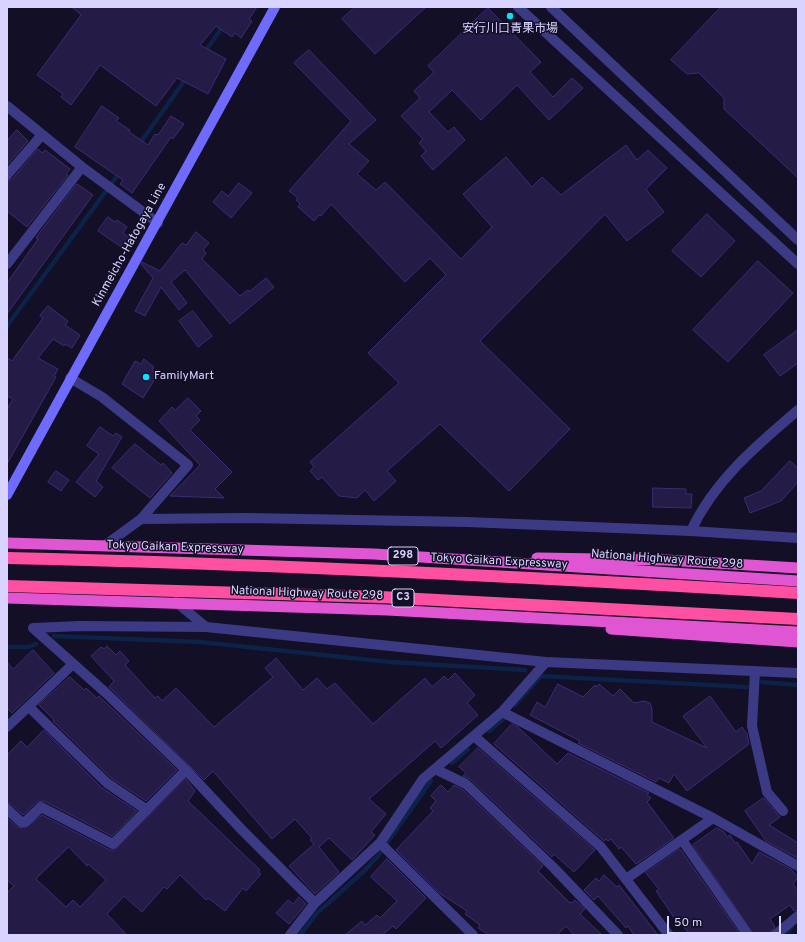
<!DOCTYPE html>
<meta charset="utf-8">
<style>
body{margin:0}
#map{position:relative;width:805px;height:942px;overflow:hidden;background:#130f26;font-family:Overpass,sans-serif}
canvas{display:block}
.frame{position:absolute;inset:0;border:8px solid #d9d4ff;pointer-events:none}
.scale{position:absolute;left:667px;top:916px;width:114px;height:18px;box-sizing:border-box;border:2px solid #d9d4ff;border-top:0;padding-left:5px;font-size:12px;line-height:14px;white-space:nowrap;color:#d9d4ff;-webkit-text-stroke:3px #130f26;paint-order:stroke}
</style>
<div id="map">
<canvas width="805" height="942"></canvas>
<div class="frame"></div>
<div class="scale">50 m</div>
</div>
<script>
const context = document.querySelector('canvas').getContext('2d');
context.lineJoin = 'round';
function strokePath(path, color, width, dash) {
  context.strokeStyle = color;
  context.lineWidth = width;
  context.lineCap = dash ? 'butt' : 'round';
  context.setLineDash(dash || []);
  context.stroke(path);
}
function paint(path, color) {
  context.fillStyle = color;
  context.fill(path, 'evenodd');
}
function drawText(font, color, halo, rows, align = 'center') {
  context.font = font + ' Overpass,"Noto Sans JP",sans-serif';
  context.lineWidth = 3;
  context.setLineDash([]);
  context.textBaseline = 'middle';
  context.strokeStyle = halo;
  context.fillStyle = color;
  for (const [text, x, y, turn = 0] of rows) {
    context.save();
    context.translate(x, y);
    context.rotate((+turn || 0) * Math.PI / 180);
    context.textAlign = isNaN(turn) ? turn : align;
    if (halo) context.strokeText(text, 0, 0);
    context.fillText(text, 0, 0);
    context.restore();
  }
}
const stream = new Path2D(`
 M204,53L224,25
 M138,146L187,77
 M7,326L120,172
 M54,636L200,642L390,662L525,670
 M7,647H28L36,644
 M762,682L798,685
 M515,705L541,676L747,687
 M489,731L504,718
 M452,763L468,749
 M300,935L317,913L364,871L377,857L431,781
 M783,935L792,927`);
const building = new Path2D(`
 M72,7H257L249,19L252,21L241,38L235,33L232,37L216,26L200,45L226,59L208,94L177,78L156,106L100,65L71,105L61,97L63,94L37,75L81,15Z
 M355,7H426L375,54L342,19Z
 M721,7H798V178L724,109V98L699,73L687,74L671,60Z
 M488,8L541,62L530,72L553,97L572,78L583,88L549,120L517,85L481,120L452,90L429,112L448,132L454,127L465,140L433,170L421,156L426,151L419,143L423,139L401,116L420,98L414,91L434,72L428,66Z
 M309,50L376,120L349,144L369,161L357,174L376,190L385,182L461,259L492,227L463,194L506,157L532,187L542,177L561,195L626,145L637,160L648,150L667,168L646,189L664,212L627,241L605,214L480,341L570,429L509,491L440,424L387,471L396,481L374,501L365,490L357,498L339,496L322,477L318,480L310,471L314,467L310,462L399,383L368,353L446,275L430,258L405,282L331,204L321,216L319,215L314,221L298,207L300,204L296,200L298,198L289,191L351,121L294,63Z
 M102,106L119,118L116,121L130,130L129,132L148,145L155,134L158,135L171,116L184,124L173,139L171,137L132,193L120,184L123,180L75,147Z
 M17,130L28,141L7,165V141Z
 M38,149L42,153L45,150L70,169L66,174L68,175L27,227L7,211V181L12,179Z
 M239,183L252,193L231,218L213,202L222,191L228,196Z
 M77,184L93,195L7,314V283L38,239L36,238L38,235Z
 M707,214L735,241L701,277L672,251Z
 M108,217L115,222L117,220L127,227L123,233L134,240L127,251L98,231Z
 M196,232L209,243L203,250L206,253L202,259L240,296L248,290L249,292L266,278L274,287L230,324L185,270L171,282L187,303L179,310L161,287L145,316L135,311L153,278L141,264L142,262L160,271L182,243L186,245Z
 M758,261L793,293L728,362L693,330Z
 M48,306L68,321L65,325L80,335L72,348L65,344L64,346L53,339L38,358L58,369L54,376L56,377L7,464V409L13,399L7,396V358L12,361L43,318L40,316Z
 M193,311L212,336L198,347L179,321Z
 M798,330V363L780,376L764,355Z
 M144,359L154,367L152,371L158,374L143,398L122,384L135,361L141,364Z
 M188,398L201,411L196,416L200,420L190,430L232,472L215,489L224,498L170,496L200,465L159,421L172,407L175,410Z
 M100,427L113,436L116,433L122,437L96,481L103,487L95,497L76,482L99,454L87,446Z
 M135,444L161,465L163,463L172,473L150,498L112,468Z
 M790,461L798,468V482L781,501L750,513L744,498L761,491Z
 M56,471L69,480L61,491L48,482Z
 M653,488L686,489V494H692L691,508L653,507Z
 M107,646L116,655L120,651L129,661L125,665L155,698L158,696L162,701L176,688L214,727L273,677L265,668L276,658L303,690L317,678L327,689L335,683L373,724L425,678L432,687L444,676L448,680L455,673L475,695L467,703L478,715L441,748L435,741L369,799L386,814L371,832L375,835L352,860L329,838L319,847L339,872L315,894L289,866L314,844L310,840L312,838L295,819L272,839L213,771L204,780L109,687L114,681L91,656L101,647L104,649Z
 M33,650L54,673L12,713L7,708V662L13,669Z
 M70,677L84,690L86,688L97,698L99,696L177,770L146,801L111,778L53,721L54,720L39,705Z
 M558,684L583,697L595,685L597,687L599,684L613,696L620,689L634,703L644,701L650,703L652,709V722L707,748L683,716L710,696L736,732L742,727L747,734L749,744L687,791L674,774L669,783L659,778L656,782L578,743L580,741L530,715L537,702L545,707Z
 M512,724L518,727L557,764L568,753L649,793L647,795L651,798L647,802L674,838L636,864L621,847L619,849L611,839L608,841L606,839L604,841L494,744Z
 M44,730L102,788L137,811L112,836L44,801L37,802L23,815L11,804L7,803V755L21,741L27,747Z
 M478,748L595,850L574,872L554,854L552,857L470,779L463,776L466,773L459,767Z
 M186,779L195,791L188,801L260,870L258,872L261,874L246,891L243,888L225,911L208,898L206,900L180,875L167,889L164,887L142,912L124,896L107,914L127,935H7V893L14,886L7,880V818L17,827L25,828L42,815L110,850H114ZM69,847L87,866L88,864L106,880L80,907L73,900L66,907L36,879Z
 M441,785L448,792L454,785L462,789L543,866L538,871L569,902L572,903L575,900L585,909L580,914L602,935H574L566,926L557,935H489L478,928L480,925L465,914L467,911L439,893L396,850L433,811L430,808L436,801L431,796Z
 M764,798L780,817L769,825L798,843L797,858L766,841L745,811Z
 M717,828L724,832L727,837L730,835L735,843L737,842L752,864L759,852L791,869L798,877L793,884L798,890V910L794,911L790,905L770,919L775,927L767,935H754L693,845Z
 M680,849L740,934L690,935L679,921L677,922L656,891L659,889L646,873Z
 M387,859L426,898L396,929L393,926L382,935H345L362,921L365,925L377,915L380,918L397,901L371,877Z
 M604,875L617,887L619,885L658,935H634L628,926L626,928L598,896L594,900L584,890L596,878L599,881Z
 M299,897L306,904L289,924L276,913L288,900L293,904Z`);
const minor = new Path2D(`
 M7,106L82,167L158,223
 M7,175L41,136
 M7,264L82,167
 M70,378L102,397L188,465L141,519
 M691,531C714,481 757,445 798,410
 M104,546L141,519L247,518L467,522L691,531L798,538
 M176,602L206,627L546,662L798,673
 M206,627L80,626L33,628L106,693L186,770L242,830L315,903
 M755,671L752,726L767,792L783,811
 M29,707L107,783L147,810
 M502,712L713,818L798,866
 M7,727L73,664
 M474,736L601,847L669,935
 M435,769L466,784L553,867L618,935
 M7,809L21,822H25L41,807L113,844L186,770
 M682,840L748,935
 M380,843L473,935
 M626,879L713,818
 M290,935L315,903L380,843L423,779L502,712L546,662
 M775,935L798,916`);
const tertiary = new Path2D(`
 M518,7L798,264
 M551,7L798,240`);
const secondary = new Path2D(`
 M7,495L275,7`);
const trunk = new Path2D(`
 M7,543L374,554L798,581
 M537,558L666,560L798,568
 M7,598L387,610L798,632
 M611,629L798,642`);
const motorway = new Path2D(`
 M7,558C271,564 534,577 798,593
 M7,586L380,597L798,619`);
const markers = [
 [510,16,4,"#00e5ff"],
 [146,377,4,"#00e5ff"]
];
const shields = [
 [403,556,30],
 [403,598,22]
];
const shieldNames = [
 ["298",403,556],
 ["C3",403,598]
];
const poiNames = [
 ["安行川口青果市場",510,30],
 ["FamilyMart",154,377,"left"]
];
const streetNames = [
 ["Kinmeicho-Hatogaya Line",130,245,-61],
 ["Tokyo Gaikan Expressway",175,548,2],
 ["National Highway Route 298",667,560,4],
 ["Tokyo Gaikan Expressway",499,562,3],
 ["National Highway Route 298",307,594,2]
];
strokePath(stream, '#0c2248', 4.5);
paint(building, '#241b47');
strokePath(building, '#3b2d73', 1);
strokePath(minor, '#3d3a85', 10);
strokePath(tertiary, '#3d3a85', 10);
strokePath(secondary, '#6f6bff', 10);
strokePath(trunk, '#e055d1', 11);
strokePath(motorway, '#ff4fa3', 12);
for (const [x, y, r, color] of markers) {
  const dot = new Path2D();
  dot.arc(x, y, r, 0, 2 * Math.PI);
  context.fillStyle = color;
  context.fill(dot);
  strokePath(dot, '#130f26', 1.5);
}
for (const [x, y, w] of shields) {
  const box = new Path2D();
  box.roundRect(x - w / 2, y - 9, w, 18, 3);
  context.fillStyle = '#130f26';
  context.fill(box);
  strokePath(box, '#d9d4ff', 1);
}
drawText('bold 11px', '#d9d4ff', null, shieldNames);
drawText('12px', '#d9d4ff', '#130f26', poiNames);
drawText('12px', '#d9d4ff', '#130f26', streetNames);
</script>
